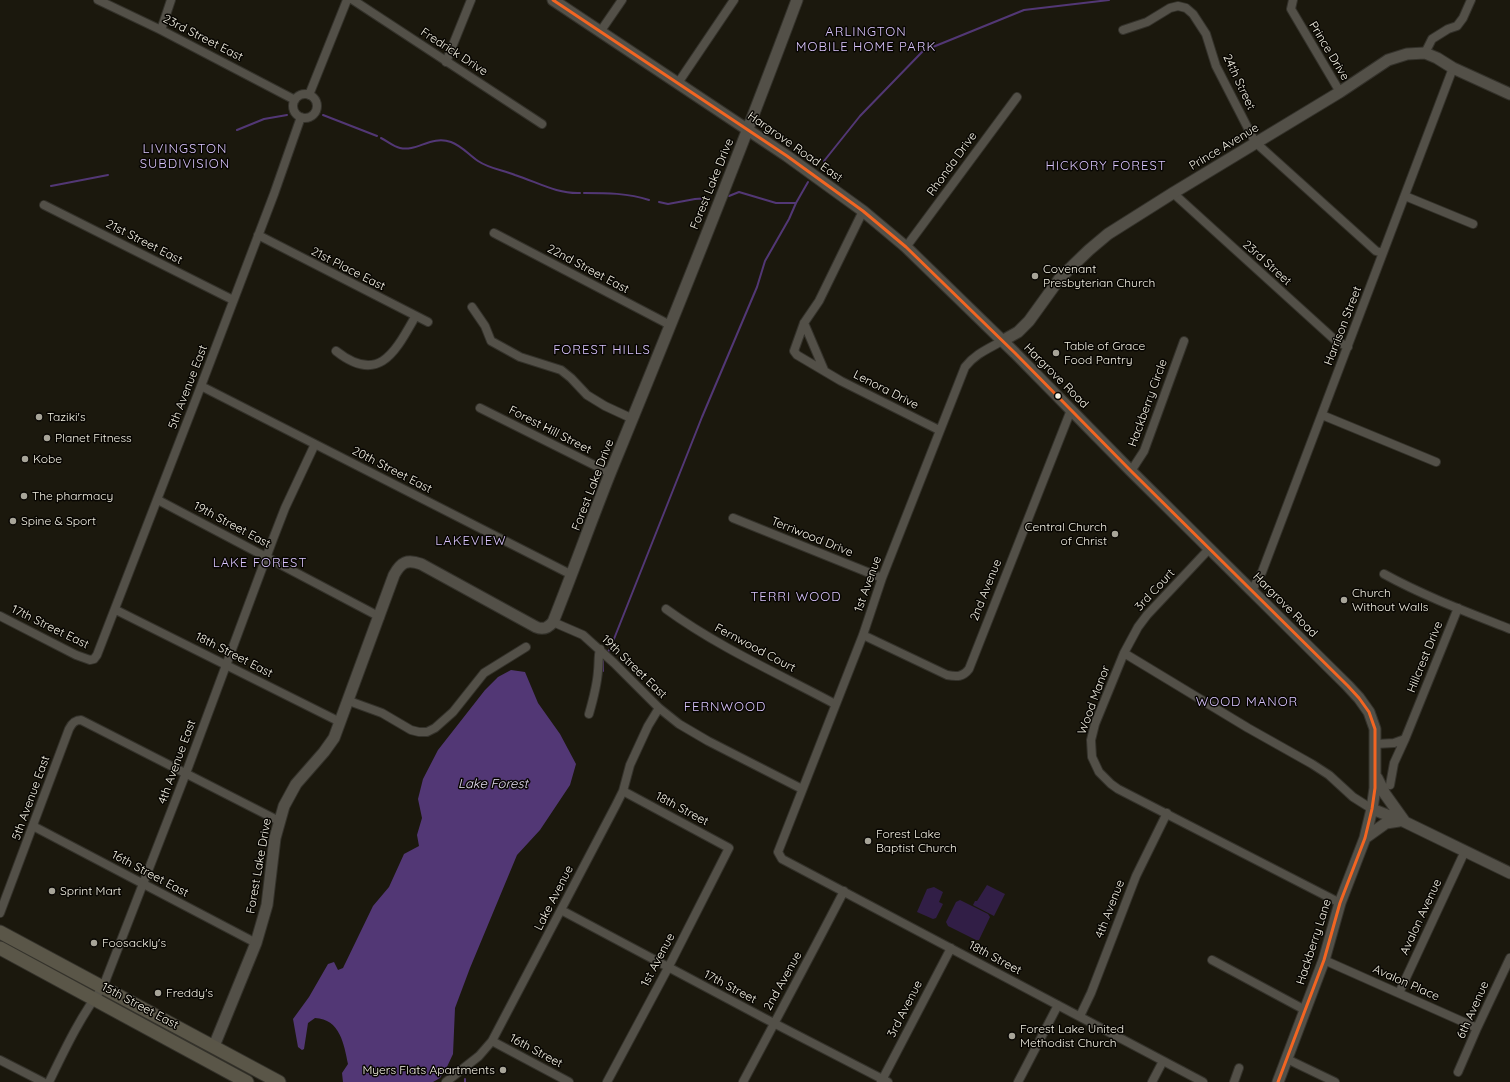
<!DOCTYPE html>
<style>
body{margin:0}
canvas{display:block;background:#1b180d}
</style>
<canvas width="1510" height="1082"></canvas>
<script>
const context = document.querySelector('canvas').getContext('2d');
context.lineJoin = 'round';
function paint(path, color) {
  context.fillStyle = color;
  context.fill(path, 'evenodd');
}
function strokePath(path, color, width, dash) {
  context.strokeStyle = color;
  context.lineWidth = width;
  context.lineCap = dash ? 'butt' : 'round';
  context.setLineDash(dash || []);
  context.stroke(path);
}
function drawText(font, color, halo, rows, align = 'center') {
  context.font = font + ' Quicksand,sans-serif';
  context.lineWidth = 3;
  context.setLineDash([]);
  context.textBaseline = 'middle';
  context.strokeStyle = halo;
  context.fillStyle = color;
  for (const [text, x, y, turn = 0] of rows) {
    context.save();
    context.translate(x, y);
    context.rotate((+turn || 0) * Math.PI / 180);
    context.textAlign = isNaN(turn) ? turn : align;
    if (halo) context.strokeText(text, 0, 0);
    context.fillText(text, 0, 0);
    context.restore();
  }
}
const green = new Path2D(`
 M987,885L1005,894L994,916L973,905L975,901H977Z
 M934,887L943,892L939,902L943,904L936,918L933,919L917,912L927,889Z
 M960,900L988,914L990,917L979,940H976L948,926L946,922L956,902Z`);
const water = new Path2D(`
 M511,670L525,672L538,703L560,734L576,764L570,785L540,830L517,855L470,968L455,1008L453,1054L446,1069L440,1078L433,1082H343L342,1073L348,1064C344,1044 340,1019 315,1018L308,1023L304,1049L302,1050L298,1047L293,1019L309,997L328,964L334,962L338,970L343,968L373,906L389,887L404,854L419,846L417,835L422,818L418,799L423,779L438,750L485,690L498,677Z`);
const stream = new Path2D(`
 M323,115L377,136
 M237,130L264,119L287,115
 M381,138C387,141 394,147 400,148C417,152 431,135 451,142C462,146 469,155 478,161C490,169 503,170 515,175C537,182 557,194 580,193
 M824,161L860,116L923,51L1024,10L1109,0
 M51,186L108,175
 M584,193C606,193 628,193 649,200
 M729,196L739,192L776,203H796
 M659,202L668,204L695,199L710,198
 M607,653L610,649L702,417L757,287L765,261L789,219L796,203L808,182
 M603,671V660L605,657
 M465,1082V1079`);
const street = new Path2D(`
 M98,0L161,30L295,100
 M353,0L542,124
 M1293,0L1291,9L1340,92
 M161,30L171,0
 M1123,30L1147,22L1170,8L1178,6L1186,8L1193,14L1206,34L1216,66L1255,142L1376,251L1383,253
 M600,32L622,0
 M1425,53L1432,39L1448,29L1457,26L1463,18L1471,0
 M446,62L471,0
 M678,83L734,0
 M293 106a12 12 0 1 1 24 0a12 12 0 1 1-24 0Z
 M309,95L347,0
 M1173,193L1335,340L1348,347
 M1405,196L1473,224
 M44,205L233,300
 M863,211L819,301L804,323L794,351L797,355L841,381L939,430
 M494,233L670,325
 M258,235L428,322
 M906,247L1017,97
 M472,307L485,326L491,341L520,357L561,370L571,378L587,395L605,406L633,419
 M804,323L824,370
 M1002,341C988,349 975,354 965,367L882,578L863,635L778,852L782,859L1203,1082
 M336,351C379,385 395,352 415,317
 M201,386L572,575
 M480,408L610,473
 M1322,415L1436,462
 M1131,471L1144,451L1184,341
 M158,500L380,617
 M733,518L882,578
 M1210,548L1147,615L1138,627L1124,653L1095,724L1091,740L1092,757L1099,772L1111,784L1118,789L1340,903
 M1384,574C1424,596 1467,612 1510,629
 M1252,590L1262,572L1453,68
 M666,609C718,647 779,674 835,704
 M116,610L340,722
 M0,616L76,655L90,660L94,659L97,655L201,386L274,194L301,117
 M553,622L583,635L614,663L659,708L679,724L708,741L802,789
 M863,635L947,675C957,677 963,677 969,669L1071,410
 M1124,653L1248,728L1312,764L1329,775L1353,797L1372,809
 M349,701L382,713L411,730L419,732H427L435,728L453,712L484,673L526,647
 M589,714C593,700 597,686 598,671C599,663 598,657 600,649
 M1376,744L1394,743L1405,739L1458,608
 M1390,785L1394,763L1405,739
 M33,826L256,943
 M561,910L764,1018L888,1082
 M0,913L69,729C72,723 75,720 81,720L279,821
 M1212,960L1305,1010
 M1324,960L1477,1028
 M1399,993L1465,851
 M1080,1016L1091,993L1136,876L1167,813
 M492,1041L569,1082
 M1287,1059L1335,1082
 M0,1060L43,1082
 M1458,1072L1477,1028L1510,958
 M49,1082C65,1049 81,1015 103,987L186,773L273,539L285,508L315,444
 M446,1082L479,1056L492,1041L616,805L623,791L630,765L648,726L659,708
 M607,1082L668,968L729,848L623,791
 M743,1082C777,1018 811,955 844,891
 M881,1082L951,948
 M1018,1082L1058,1005
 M1152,1082L1163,1061
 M1234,1082L1239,1068`);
const secondary = new Path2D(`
 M553,0L787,156L863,211L906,247L1015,353L1131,471L1348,686L1359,698L1369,712L1375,729V788L1372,809L1365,838L1340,903L1324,960L1278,1082
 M1002,341L1018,332L1029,321L1060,278L1089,250L1108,234L1173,193L1340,92L1388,60L1407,54L1425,53L1437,58L1453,68L1510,94
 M1377,778L1385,794L1405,822
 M1372,809L1405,822L1510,873
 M1365,838L1386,823L1399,821
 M214,1046L256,943L267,905L275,838L284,806L296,784L324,752L334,738L394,575C401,562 407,559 421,564L536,627C543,630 548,628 553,622C573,572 591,521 611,471C675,315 738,158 797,0`);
const primary = new Path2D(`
 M0,932L279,1082
 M0,948L247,1082`);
const bus1 = new Path2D(`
 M553,0L787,156L863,211L906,247L1015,353L1131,471L1348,686L1359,698L1369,712L1375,729V788L1372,809L1365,838L1340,903L1324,960L1278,1082`);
const markers = [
 [1035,276,4,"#a8a599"],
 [1056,353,4,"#a8a599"],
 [1058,396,3.5,"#f4f1e4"],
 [39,417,4,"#a8a599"],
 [47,438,4,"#a8a599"],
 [25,459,4,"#a8a599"],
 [24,496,4,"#a8a599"],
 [13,521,4,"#a8a599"],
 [1115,534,4,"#a8a599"],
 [1344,600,4,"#a8a599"],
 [868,841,4,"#a8a599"],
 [52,891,4,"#a8a599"],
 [94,943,4,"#a8a599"],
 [158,993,4,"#a8a599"],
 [1012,1036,4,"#a8a599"],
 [503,1070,4,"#a8a599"]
];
const streetNames = [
 ["23rd Street East",203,38,27],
 ["Prince Drive",1329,51,59],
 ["Fredrick Drive",454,52,33],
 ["24th Street",1239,82,65],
 ["Hargrove Road East",795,147,35],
 ["Prince Avenue",1224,147,-31],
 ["Rhonda Drive",952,164,-54],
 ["Forest Lake Drive",712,184,-68],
 ["21st Street East",144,242,27],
 ["23rd Street",1267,263,42],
 ["21st Place East",348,269,27],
 ["22nd Street East",588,269,28],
 ["Harrison Street",1343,326,-69],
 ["Hargrove Road",1056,376,45],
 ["5th Avenue East",188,387,-69],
 ["Lenora Drive",886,390,27],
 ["Hackberry Circle",1148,403,-70],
 ["Forest Hill Street",550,430,27],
 ["20th Street East",392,470,27],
 ["Forest Lake Drive",593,485,-69],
 ["19th Street East",232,525,28],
 ["Terriwood Drive",812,537,22],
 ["1st Avenue",868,584,-70],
 ["2nd Avenue",986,590,-68],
 ["3rd Court",1155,590,-47],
 ["Hargrove Road",1285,605,45],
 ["17th Street East",50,627,26],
 ["Fernwood Court",755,648,28],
 ["18th Street East",234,655,27],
 ["Hillcrest Drive",1425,657,-68],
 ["19th Street East",634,667,44],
 ["Wood Manor",1094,700,-70],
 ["4th Avenue East",177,762,-70],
 ["5th Avenue East",31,798,-70],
 ["18th Street",682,809,28],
 ["Forest Lake Drive",259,866,-80],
 ["16th Street East",150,874,28],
 ["Lake Avenue",554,898,-63],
 ["4th Avenue",1110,909,-69],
 ["Avalon Avenue",1421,917,-65],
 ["Hackberry Lane",1314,942,-72],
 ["18th Street",995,958,28],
 ["1st Avenue",658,960,-62],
 ["2nd Avenue",783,981,-61],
 ["Avalon Place",1406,983,24],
 ["17th Street",730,987,28],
 ["15th Street East",140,1006,28],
 ["3rd Avenue",905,1009,-63],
 ["6th Avenue",1473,1010,-66],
 ["16th Street",536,1051,28]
];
const poiNames = [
 ["Covenant",1043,269],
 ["Presbyterian Church",1043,283],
 ["Table of Grace",1064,346],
 ["Food Pantry",1064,360],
 ["Taziki's",47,417],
 ["Planet Fitness",55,438],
 ["Kobe",33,459],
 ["The pharmacy",32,496],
 ["Spine & Sport",21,521],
 ["Central Church",1107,527,"right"],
 ["of Christ",1107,541,"right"],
 ["Church",1352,593],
 ["Without Walls",1352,607],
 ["Forest Lake",876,834],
 ["Baptist Church",876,848],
 ["Sprint Mart",60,891],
 ["Foosackly's",102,943],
 ["Freddy's",166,993],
 ["Forest Lake United",1020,1029],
 ["Methodist Church",1020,1043],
 ["Myers Flats Apartments",495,1070,"right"]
];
const neighbourhoodNames = [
 ["ARLINGTON",866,32],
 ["MOBILE HOME PARK",866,47],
 ["LIVINGSTON",185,149],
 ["SUBDIVISION",185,164],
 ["HICKORY FOREST",1106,166],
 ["FOREST HILLS",602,350],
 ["LAKEVIEW",471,541],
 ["LAKE FOREST",260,563],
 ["TERRI WOOD",796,597],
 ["WOOD MANOR",1247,702],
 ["FERNWOOD",725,707]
];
const waterNames = [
 ["Lake Forest",493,784]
];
paint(green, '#311e46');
paint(water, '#523775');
strokePath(stream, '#523775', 2);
strokePath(street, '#34322b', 10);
strokePath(secondary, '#34322b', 13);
strokePath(primary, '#34322b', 15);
strokePath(street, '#535048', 8);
strokePath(secondary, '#535048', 11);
strokePath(primary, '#5a5648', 13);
strokePath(bus1, '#f26522', 3);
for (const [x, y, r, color] of markers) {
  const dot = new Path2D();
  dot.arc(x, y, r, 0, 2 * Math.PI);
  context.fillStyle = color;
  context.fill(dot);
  strokePath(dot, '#080602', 1.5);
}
drawText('12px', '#f4f1e4', '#080602', streetNames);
drawText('12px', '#f4f1e4', '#080602', poiNames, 'left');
context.letterSpacing = '1px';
drawText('13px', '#d8c3fb', '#080602', neighbourhoodNames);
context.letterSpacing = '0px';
drawText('italic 13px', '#e3dcf0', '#080602', waterNames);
</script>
